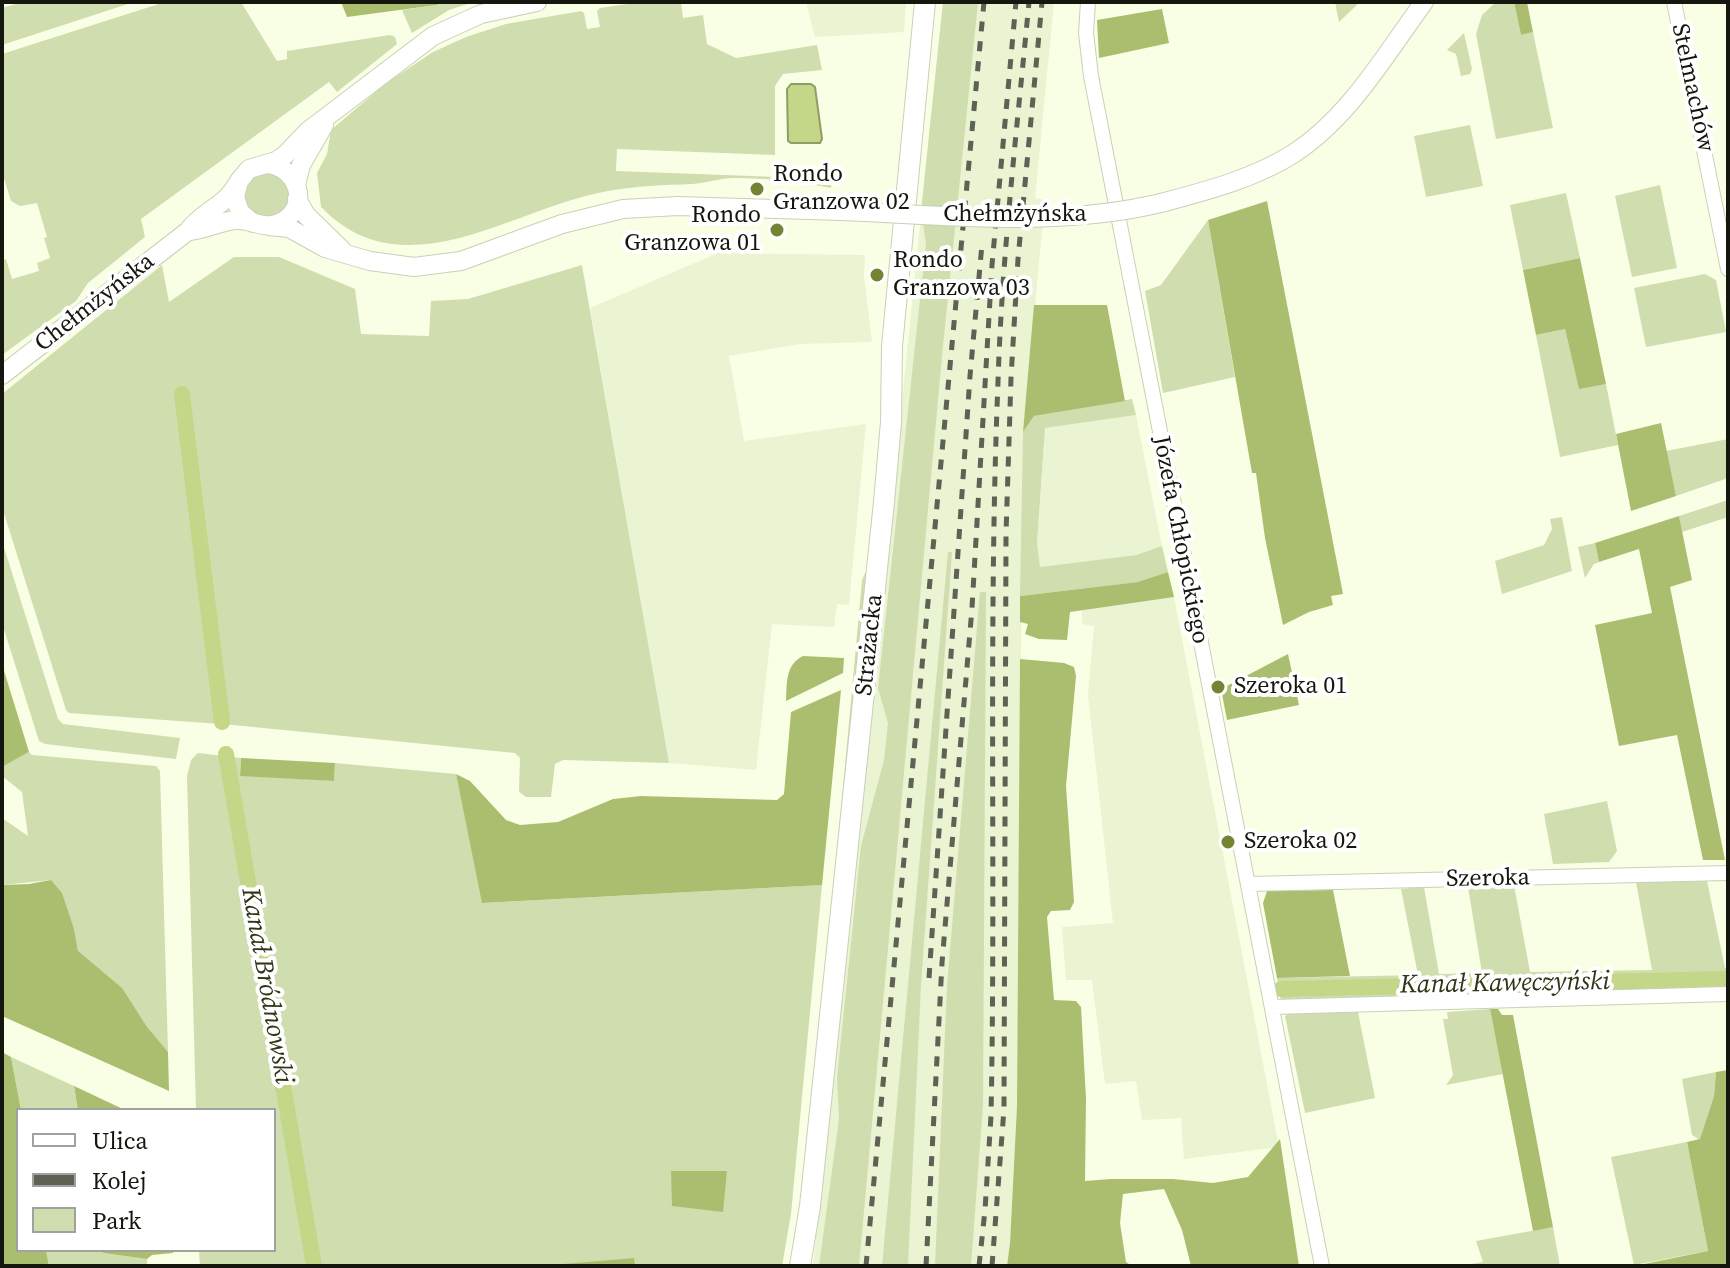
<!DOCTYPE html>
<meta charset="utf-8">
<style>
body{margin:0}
#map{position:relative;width:1730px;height:1268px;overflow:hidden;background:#f8ffe5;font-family:"Source Serif 4",serif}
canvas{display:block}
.frame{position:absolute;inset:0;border:4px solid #15170e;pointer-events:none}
.legend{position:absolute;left:16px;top:1108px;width:260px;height:144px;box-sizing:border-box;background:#fff;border:2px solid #a1a29f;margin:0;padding:10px 14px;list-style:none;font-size:24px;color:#15170e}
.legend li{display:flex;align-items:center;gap:16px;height:40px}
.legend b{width:40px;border:2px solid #a1a29f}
</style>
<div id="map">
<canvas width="1730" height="1268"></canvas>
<div class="frame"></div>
<ul class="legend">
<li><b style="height:10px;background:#fff"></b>Ulica</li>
<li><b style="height:10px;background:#5e6153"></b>Kolej</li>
<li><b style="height:22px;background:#d0ddaf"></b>Park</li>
</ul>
</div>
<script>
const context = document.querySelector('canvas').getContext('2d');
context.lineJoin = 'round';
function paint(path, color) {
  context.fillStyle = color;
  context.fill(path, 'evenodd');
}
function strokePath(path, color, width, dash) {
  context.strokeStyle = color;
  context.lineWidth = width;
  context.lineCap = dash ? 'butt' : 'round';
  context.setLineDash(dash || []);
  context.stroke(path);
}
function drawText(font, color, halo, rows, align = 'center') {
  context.font = font + ' "Source Serif 4",serif';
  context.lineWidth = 8;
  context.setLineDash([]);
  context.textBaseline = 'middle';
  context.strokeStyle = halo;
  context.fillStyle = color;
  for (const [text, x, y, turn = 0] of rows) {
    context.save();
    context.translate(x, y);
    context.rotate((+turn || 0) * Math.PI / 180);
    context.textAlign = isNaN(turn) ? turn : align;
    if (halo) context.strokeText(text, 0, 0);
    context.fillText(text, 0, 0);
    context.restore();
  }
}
const built = new Path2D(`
 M806,2H906L904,32L815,37Z
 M943,2H1054L1035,198L1045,200L1023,432L1017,1106L1010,1243L1007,1266H813Z
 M718,253L865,255L864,276L872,342L800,344L729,356L744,441L866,424L849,605L837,604L834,627L772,624L756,770L669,763L590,308Z
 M1136,415L1162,546L1136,555L1040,567L1037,543L1045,428Z
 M1174,597L1279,1147L1184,1159L1181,1118L1142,1120L1136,1081L1105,1084L1092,980H1066L1062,927L1113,923L1088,695L1094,626L1082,624V609Z`);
const green = new Path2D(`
 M23,2H134L2,45V8Z
 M165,2H241L277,61L287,59V51L390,35L395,37L397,44L337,92L329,82L141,219L145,237L88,283L76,301L2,355V260L6,259L12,279L39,271L37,263L50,258L44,238L47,237L37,203L20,206L11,201L2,172V54Z
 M437,2H474L449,10L412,33L402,10L437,5Z
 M641,2H681L683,18L703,15L707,44L736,58L817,45L822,70L783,74L775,86V155L617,149L616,171L832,179L831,188C799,182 767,178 734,178C720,178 706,183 692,184C663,185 637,186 608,191C514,207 405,294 321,207L317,173L327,154L331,130L385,84L433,52L466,37L506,24L581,11L584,13L587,29L600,27L597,11L600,8Z
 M943,2H978L942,356L859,1266H819L839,1119L837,1078L861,846L884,760L888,723L878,688L926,244L921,211Z
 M1335,2H1360L1339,22Z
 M1496,2H1514L1521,35L1533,32L1553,128L1496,139L1476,34L1482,15Z
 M1464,33L1472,69L1470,74L1461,76L1456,54L1447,50Z
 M1470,125L1483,186L1426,197L1414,136Z
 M245 195a22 22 0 1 1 44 0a22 22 0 1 1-44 0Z
 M1660,185L1677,268L1632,277L1615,196Z
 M1566,193L1580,258L1523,270L1510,205Z
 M1208,220L1235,377L1163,393L1145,291L1161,285Z
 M234,257H279L355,289L361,334L429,336L431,301L468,299L582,265L669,763L563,760L555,764L551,797H526L519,792L520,758L515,753L233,725L69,713L66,710L2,507V394L162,265L169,302Z
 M1705,274L1716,280L1726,332L1646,347L1634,288Z
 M1565,329L1579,388L1606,384L1618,445L1560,457L1536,335Z
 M1132,399L1136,415L1045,428L1037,543L1040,567L1136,555L1162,546L1168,572L1139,582L1020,596L1023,432L1034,416Z
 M1728,439V478L1676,496L1666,451Z
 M1728,500V517L1682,532L1679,516Z
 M1562,517L1572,571L1502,594L1495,561L1544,545L1552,529L1550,519Z
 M2,541L58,719L63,724L180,738L176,759L45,744L39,741L2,623Z
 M1595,543L1599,562L1594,564L1585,578L1578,547Z
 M948,552H952L921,985L908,1266H882Z
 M868,567L834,886L862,580Z
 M980,592H986L983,1105L971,1266H935L947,986Z
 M29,752L32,755L156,766L160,771L168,1052L78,951L74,929L51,880L2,885V818L28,836L22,792L2,776V767Z
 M198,753L241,758L240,775L334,781L335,763L456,774L483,903L822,885L791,1214L782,1266H200L199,1250H274V1110H196L187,776L191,760Z
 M1607,801L1617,851L1609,862L1553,864L1544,814Z
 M1707,881L1725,968L1728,969V988L1281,1001L1277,978L1418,975L1401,889L1424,887L1439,974L1482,973L1468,887L1514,885L1530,972L1652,970L1636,882Z
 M1490,1009L1503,1074L1446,1085L1453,1075L1443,1019H1448L1447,1012Z
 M1358,1012L1375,1098L1305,1113L1285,1016L1288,1014Z
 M11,1057L74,1086L78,1110H21Z
 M1716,1072L1714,1096L1700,1140L1692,1135L1682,1079Z
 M1687,1142L1708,1251L1634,1265L1611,1157Z
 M1553,1227L1560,1266H1460L1483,1262L1476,1241Z
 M46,1250H102L103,1253L147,1259V1266H49Z`);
const forest = new Path2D(`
 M341,2H437V5L347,17Z
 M1514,2H1527L1533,32L1521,35Z
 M1162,9L1169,43L1099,58L1097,20Z
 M1267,201L1343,594L1331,596L1333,605L1309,612L1283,625L1265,538L1256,473H1252L1208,220Z
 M1580,258L1606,384L1579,389L1565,329L1536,335L1523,270Z
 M1034,305H1107L1125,401L1034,416L1023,432Z
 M1661,423L1676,496L1631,511L1616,434Z
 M1679,516L1692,580L1670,587L1725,860H1703L1677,735L1619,746L1595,625L1652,613L1639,549L1599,562L1595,543Z
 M1168,572L1174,597L1070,612L1067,640L1039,639L1025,634L1028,624L1020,622V596L1138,582Z
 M1288,654L1299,705L1227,720L1221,689Z
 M803,656L844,658L843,673L786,701C787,683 785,665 803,656Z
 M1020,659L1064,663L1074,667L1076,676L1066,786L1074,902L1070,910L1051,911L1047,917L1054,1000L1076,1001L1081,1007L1086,1099L1085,1181L1111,1179H1173L1213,1183L1248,1177L1280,1139L1299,1266H1191L1182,1230L1164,1189L1123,1194L1120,1223L1126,1262L1132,1266H1007L1010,1243L1017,1106Z
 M2,664L29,752L2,767Z
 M841,690L822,885L482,903L456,774L470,781L506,820L520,825L558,822L613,799L641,796L777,800L784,794L791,712Z
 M241,758L335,763L334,781L240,776Z
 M51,880L62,893L74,929L78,951L122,988L147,1027L168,1052L169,1091L2,1016V885L29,884Z
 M1333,890L1350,976L1277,978L1263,903L1267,891Z
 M1490,1009H1498L1502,1015H1513L1553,1227L1533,1231Z
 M2,1052L11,1057L21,1110H18V1250H46L49,1266H4L2,1254Z
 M1728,1070V1266H1634L1708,1251L1687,1142L1700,1139L1714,1096L1716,1072Z
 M74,1086L125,1110H78Z
 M671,1171H727L723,1212L672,1206Z
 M102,1250H173V1253L152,1255L147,1259L103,1253Z
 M634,1258L635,1266H540Z`);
const water = new Path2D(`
 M791,84H811L815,87L822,139L820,143H791L788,141L787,89Z`);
const canal = new Path2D(`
 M182,394L222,722
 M226,754L314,1266
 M1281,989L1728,979`);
const minor = new Path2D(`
 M1088,2L1086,33L1091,76L1322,1266
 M1674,2L1728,269
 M1248,884L1728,873
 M1273,1007L1728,994`);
const tertiary = new Path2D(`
 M296,185L301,165L324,125
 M297,199L306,215L342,250
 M1161,203C1206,191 1253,179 1293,154C1349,118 1385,55 1424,2
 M253,223L240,212L235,197L239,181L249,169L276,161L285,155L308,131L433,36L481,14L537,2
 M269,226L289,228L325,248L370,261L414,267L461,261L562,224L623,209L678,206L841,211
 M188,231C205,230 220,221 236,220C252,219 263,230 279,223C312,209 299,165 265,164
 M2,375L188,231C202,211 226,206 237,184`);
const secondary = new Path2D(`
 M800,1266L810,1206L884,502L891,422L892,346L925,2`);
const rail = new Path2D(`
 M929,978L970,376L982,244
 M866,1266L984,2
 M926,1266L942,963L972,608L992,265L1016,2
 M979,1266L985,1210L991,1116C996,871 988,627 998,382C1002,255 1017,129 1029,2
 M992,1266L1004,1109L1006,534L1011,378L1018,259L1042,2`);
const tertiaryBridge = new Path2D(`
 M841,211C948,215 1056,228 1161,203`);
const markers = [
 [757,189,8,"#738433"],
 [777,230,8,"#738433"],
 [877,275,8,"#738433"],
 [1218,687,8,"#738433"],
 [1228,842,8,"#738433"]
];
const streetNames = [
 ["Stelmachów",1692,88,78],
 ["Chełmżyńska",1015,215],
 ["Chełmżyńska",95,303,-38],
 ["Józefa Chłopickiego",1180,540,79],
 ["Strażacka",870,645,-84],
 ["Szeroka",1488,879,-1]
];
const poiNames = [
 ["Rondo",773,175],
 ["Granzowa 02",773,203],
 ["Rondo",761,216,"right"],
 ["Granzowa 01",761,244,"right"],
 ["Rondo",893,261],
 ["Granzowa 03",893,289],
 ["Szeroka 01",1234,687],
 ["Szeroka 02",1244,842]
];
const waterNames = [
 ["Kanał Kawęczyński",1505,984,-1],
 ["Kanał Bródnowski",266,986,80]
];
paint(built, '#eaf3d2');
paint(green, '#d0ddaf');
paint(forest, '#abbe70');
paint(water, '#c4d789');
strokePath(water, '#909d64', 2);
strokePath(canal, '#c4d789', 16);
strokePath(minor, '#c9d0b7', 16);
strokePath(tertiary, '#c9d0b7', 20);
strokePath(secondary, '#c9d0b7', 22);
strokePath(minor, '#fff', 14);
strokePath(tertiary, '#fff', 18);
strokePath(secondary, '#fff', 20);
strokePath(rail, '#5e6153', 5, [10, 10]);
strokePath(tertiaryBridge, '#c9d0b7', 20, []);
strokePath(tertiaryBridge, '#fff', 18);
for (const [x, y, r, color] of markers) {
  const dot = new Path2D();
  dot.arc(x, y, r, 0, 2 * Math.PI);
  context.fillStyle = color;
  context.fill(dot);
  strokePath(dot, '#fff', 3);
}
drawText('24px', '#15170e', '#fff', streetNames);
drawText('24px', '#15170e', '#fff', poiNames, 'left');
drawText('italic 26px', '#2f3615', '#fff', waterNames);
</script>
